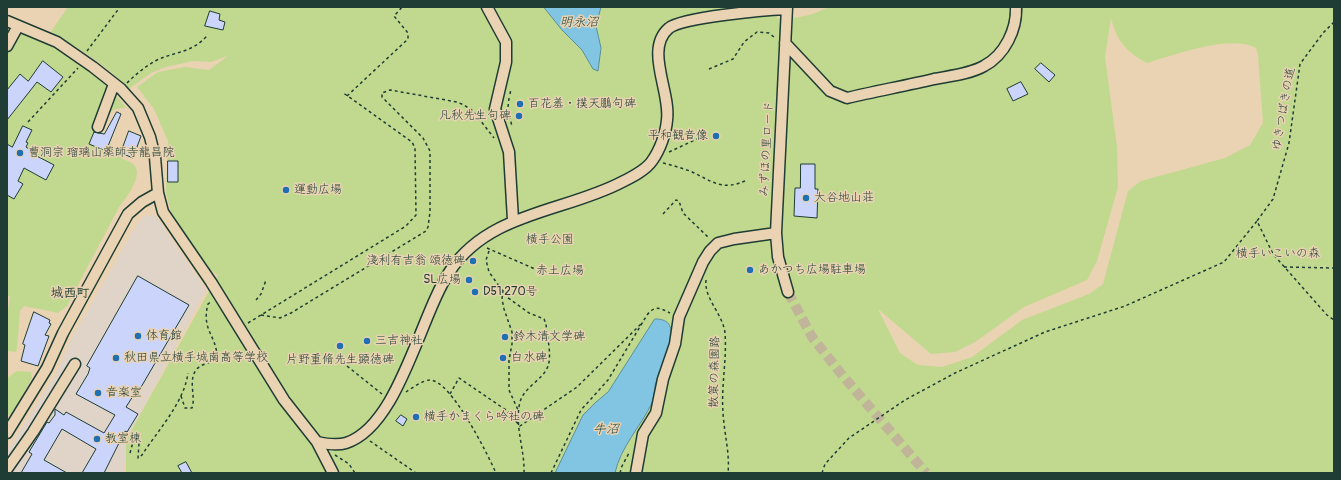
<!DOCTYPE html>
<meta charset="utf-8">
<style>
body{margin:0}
#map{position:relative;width:1341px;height:480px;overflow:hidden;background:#e9d3b2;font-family:Pangolin,sans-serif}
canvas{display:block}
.frame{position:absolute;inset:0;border:8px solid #1f3d34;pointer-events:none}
</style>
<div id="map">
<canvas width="1341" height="480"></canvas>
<div class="frame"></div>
</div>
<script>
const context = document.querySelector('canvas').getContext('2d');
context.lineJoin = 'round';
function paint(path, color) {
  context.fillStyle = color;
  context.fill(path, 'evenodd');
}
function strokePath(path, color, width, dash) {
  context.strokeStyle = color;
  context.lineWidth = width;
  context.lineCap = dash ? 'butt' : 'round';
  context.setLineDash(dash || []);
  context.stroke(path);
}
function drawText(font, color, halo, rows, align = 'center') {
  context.font = font + ' Pangolin,"Klee One",sans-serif';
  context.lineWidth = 3;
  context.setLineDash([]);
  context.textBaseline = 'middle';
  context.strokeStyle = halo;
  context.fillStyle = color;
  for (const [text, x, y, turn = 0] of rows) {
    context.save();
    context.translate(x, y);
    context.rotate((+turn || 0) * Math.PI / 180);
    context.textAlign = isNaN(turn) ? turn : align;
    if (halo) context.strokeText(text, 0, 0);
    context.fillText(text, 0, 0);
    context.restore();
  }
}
const built = new Path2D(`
 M155,215L206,290L126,440L124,473H7V452L56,374L70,341L134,229L144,216Z`);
const green = new Path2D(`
 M68,7H778L777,18C795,19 813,16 828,7H1014L1013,25L996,52L983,63L945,82L992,69L1015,41L1021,27V7H1334V473H126V440L218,275L205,267L171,212L166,193L168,141L154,109L137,87L158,72L185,67L209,70L228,56L211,62L193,61L166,67L151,73L129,89C109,67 76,46 50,33ZM1111,18C1117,41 1126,52 1147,63C1175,55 1229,34 1256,48L1258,55L1263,123L1250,145L1225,158L1141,181L1128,191L1103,284L1089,294L1022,320L972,357L942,367L918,365L900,353L878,309L931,354L955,352L975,342L1024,307L1087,280L1097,261L1118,187L1117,147L1105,57Z
 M7,30C18,33 29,35 40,39C71,51 107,80 126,108C123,108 119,108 116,109C107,111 101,127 102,136C111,141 113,151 121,157C124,161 131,161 134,165C144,175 126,198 119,207L67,306L58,313L24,306L20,311L17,349L16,352L7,351V317L10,297L7,294Z
 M17,371L31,372L32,378L11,415L7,414V378Z`);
const water = new Path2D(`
 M544,7H601L596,26L601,48L598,71L593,69L582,50L562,30Z
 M655,319C688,318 662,363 657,379C654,386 655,395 652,403C641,426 620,448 615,473H555L583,415L595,403L608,392Z`);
const building = new Path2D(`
 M210,11L220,14L219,20L225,22L223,30L205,26Z
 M43,61L63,77L51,92L37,82L7,120V90L20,74L28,81Z
 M1041,63L1055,75L1049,82L1035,69Z
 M1021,82L1028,94L1013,101L1007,89Z
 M117,112L121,114L106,151L89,144L94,132L104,134Z
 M23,126L32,130L26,142L28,143L26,147L34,152L33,154L54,165L46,180L24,168L18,181L23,184L14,199L7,195V144L12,147Z
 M129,131L141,136L133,158L121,153Z
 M168,161H178V182H168Z
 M801,164H815V189H818L817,218L794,216L795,188H800Z
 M138,276L189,305L137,394L135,393L126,407L138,414L127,432L125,431L104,473H82L96,449L62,429L44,460L67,473H21L32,454L29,452L47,422L49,423L55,415V409L64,415L66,412L104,433L115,415L76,394L88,374L90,368L87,366Z
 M34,312L50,320L49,323L51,324L45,335L49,336L38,366L21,361L25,345L23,344Z
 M401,415L407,419L403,426L396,421Z
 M186,462L192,473H182L178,466Z`);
const minorTunnel = new Path2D(`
 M788,292L812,337L843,376L926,473`);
const path = new Path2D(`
 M1334,22L1323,33L1300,64L1289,143L1273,199L1257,221L1273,254L1327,315L1334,320
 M87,51L120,7
 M709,69L733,59L744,42L757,32L769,33L775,38
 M127,83C136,74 146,66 157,60C177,51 191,53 207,36
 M510,94L511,89
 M347,96L408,39V33L394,16L402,7
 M509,98L508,107L512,127
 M28,122L78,68
 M669,152L697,139
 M663,163C672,165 681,168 690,171C712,181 722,192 747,180
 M663,214L676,200L679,201L683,213L709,238
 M487,248L535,269
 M489,251L486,260L489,272L507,297L529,313L544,319L546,324C547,336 552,355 548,366C543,380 524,387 520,402C514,425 525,450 524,473
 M1284,267L1334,268
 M706,280C704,299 723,314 725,333C727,360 721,386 723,412C724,433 730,453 728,473
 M503,290L502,299L504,309L512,332V344L509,360V390L518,410
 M256,300L261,294L266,280
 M261,315L280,318L291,313L426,231L428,227L430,212V151L423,138L382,97V93L390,90L457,102L464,105L473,111L494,138
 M248,323L406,226L416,215L415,148L412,142L342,92
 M347,366L382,394
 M406,392C412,388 423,380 430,380C451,380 488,455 496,473
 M450,394L459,378L506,410L520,426L577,387L643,322
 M181,396L185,408H192C196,397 188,381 196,370C201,363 211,364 217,358C217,335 201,331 208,304L212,301
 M370,441L416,473
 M130,453L133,442L139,443L138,458L142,455C158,430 184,403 188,373
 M335,455L349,464L355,473
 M551,473L581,410L608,380L647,315C655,305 660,308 670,313
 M620,473L622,466L629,453
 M822,473L825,464L849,438L905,400L955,373L1045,332L1125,306L1224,262L1257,221`);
const minor = new Path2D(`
 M487,7L506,42V62L495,109L509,152L513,220
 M787,7L776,233L778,257L788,292
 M7,21L57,42L93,67L121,89L138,108L150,137L155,157L158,193L163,212L211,282L284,400L317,442L333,473
 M785,43L830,91L847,98C876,91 905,86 934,79C950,76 970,74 984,66C1005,55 1017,29 1016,7
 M7,46L18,26
 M98,127L114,84
 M7,433L47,368L63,333L128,214L142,202L158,193
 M317,442C326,444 336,446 346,443C399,426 420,315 450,271C489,212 565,212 622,182C632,177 646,170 652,161C660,150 666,133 667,120C671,92 644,49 669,28C683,17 766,10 787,9
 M7,469L33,432L75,364
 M636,473L643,434L656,413L663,379L675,344L679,317L703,262L710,251L718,243L734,239L776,233`);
const markers = [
 [520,104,4,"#1f6fb2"],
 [519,116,4,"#1f6fb2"],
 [716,136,4,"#1f6fb2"],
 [20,153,4,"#1f6fb2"],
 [286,190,4,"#1f6fb2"],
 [806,198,4,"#1f6fb2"],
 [473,261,4,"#1f6fb2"],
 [750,270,4,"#1f6fb2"],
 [469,280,4,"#1f6fb2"],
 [475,292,4,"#1f6fb2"],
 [138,336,4,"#1f6fb2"],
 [505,337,4,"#1f6fb2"],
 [367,341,4,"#1f6fb2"],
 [340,346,4,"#1f6fb2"],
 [116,358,4,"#1f6fb2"],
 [503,358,4,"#1f6fb2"],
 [98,393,4,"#1f6fb2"],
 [416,417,4,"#1f6fb2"],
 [97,439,4,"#1f6fb2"]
];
const poiNames = [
 ["百花羞・撲天鵬句碑",528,104],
 ["凡秋先生句碑",511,116,"right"],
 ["平和観音像",708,136,"right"],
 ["曹洞宗 瑠璃山薬師寺龍昌院",28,153],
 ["運動広場",294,190],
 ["大谷地山荘",814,198],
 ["淺利有吉翁 頌徳碑",465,261,"right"],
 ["あかつち広場駐車場",758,270],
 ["SL広場",461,280,"right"],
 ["D51 270号",483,292],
 ["体育館",146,336],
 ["鈴木清文学碑",513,337],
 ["三吉神社",375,341],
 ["秋田県立横手城南高等学校",124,358],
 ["白水碑",511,358],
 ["片野重脩先生顕徳碑",340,360,"center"],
 ["音楽室",106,393],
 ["横手かまくら吟社の碑",424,417],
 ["教室棟",105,439]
];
const streetNames = [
 ["ゆきつばきの道",1284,109,-80],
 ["みずほの里ロード",767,149,-87],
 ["散策の森園路",715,372,-89]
];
const parkNames = [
 ["横手公園",550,240],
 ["横手いこいの森",1278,254],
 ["赤土広場",560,271]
];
const waterNames = [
 ["明永沼",579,23],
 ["牛沼",606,430]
];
const neighbourhoodNames = [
 ["城西町",70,294]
];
paint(built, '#e0d4c8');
paint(green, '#c1d98f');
paint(water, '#81c5e2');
strokePath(water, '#5a8f9c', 1);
paint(building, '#cbd5fc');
strokePath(building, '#1f3d34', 1);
strokePath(minorTunnel, '#c1b599', 10, [10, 5]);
strokePath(minor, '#1f3d34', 13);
strokePath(path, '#1f3d34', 1.5, [3, 3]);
strokePath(minor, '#e9d3b2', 10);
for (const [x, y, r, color] of markers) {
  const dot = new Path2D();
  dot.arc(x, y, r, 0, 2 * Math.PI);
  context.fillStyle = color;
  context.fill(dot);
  strokePath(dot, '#e9d3b2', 1.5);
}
drawText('12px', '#1f3d34', '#e9d3b2', poiNames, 'left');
drawText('12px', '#1f3d34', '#e9d3b2', streetNames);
drawText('12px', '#274539', '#e9d3b2', parkNames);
drawText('italic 13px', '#294b45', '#e9d3b2', waterNames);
drawText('bold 13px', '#1f3d34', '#e9d3b2', neighbourhoodNames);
</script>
